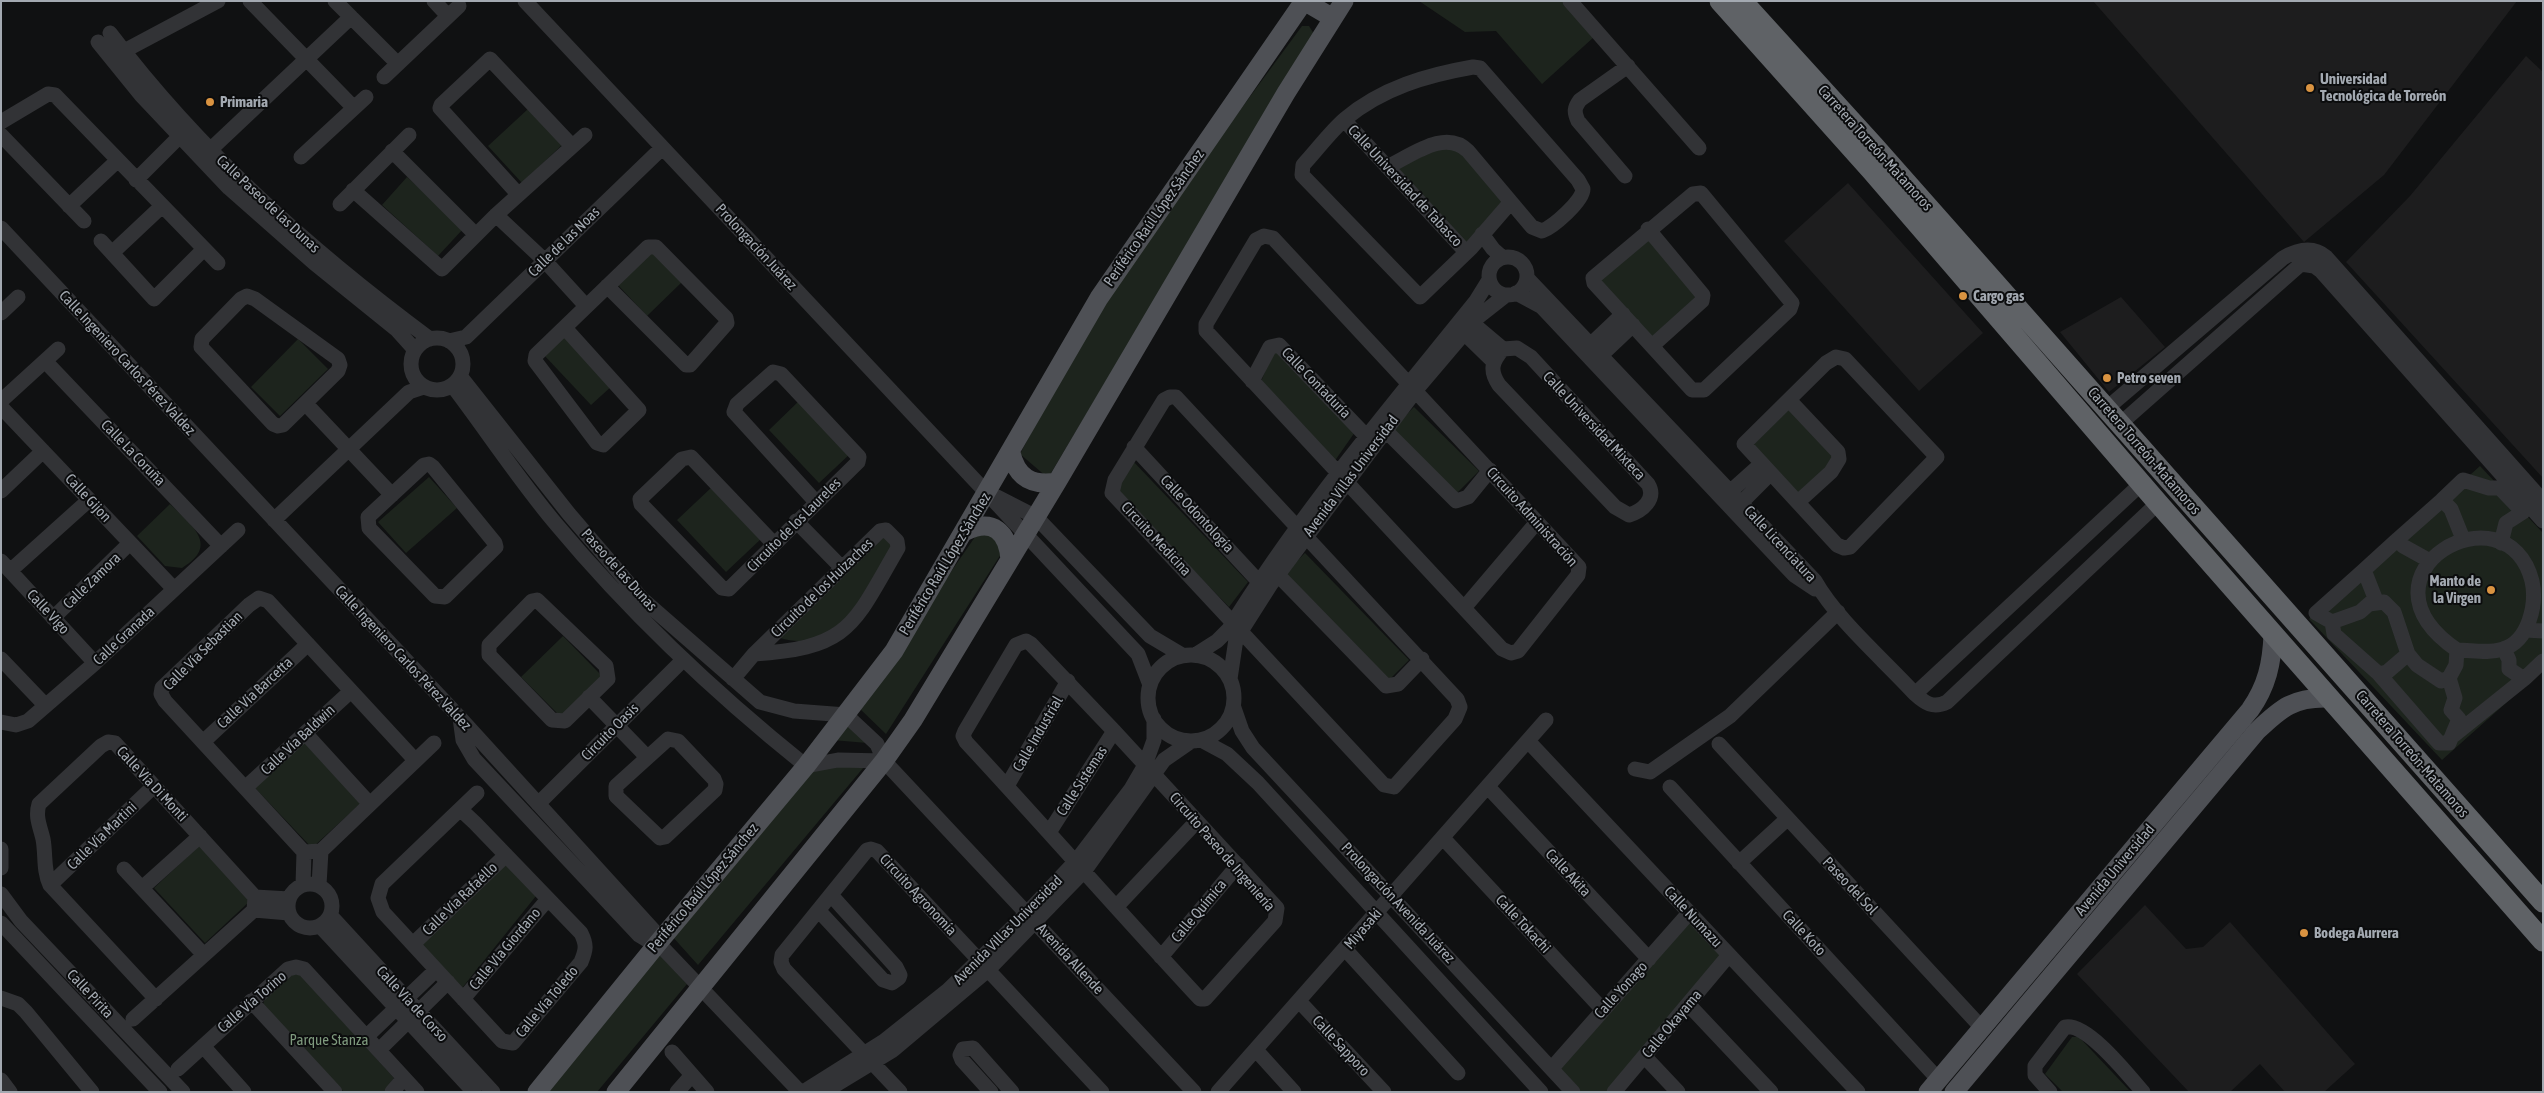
<!DOCTYPE html>
<meta charset="utf-8">
<style>
body{margin:0}
#map{position:relative;width:2544px;height:1093px;overflow:hidden;background:#101112;font-family:"Asap Condensed",sans-serif}
canvas{display:block}
.frame{position:absolute;inset:0;border:2px solid #a3a9b1;pointer-events:none}
</style>
<div id="map">
<canvas width="2544" height="1093"></canvas>
<div class="frame"></div>
</div>
<script>
const context = document.querySelector('canvas').getContext('2d');
context.lineJoin = 'round';
function paint(path, color) {
  context.fillStyle = color;
  context.fill(path, 'evenodd');
}
function strokePath(path, color, width, dash) {
  context.strokeStyle = color;
  context.lineWidth = width;
  context.lineCap = dash ? 'butt' : 'round';
  context.setLineDash(dash || []);
  context.stroke(path);
}
function drawText(font, color, halo, rows, align = 'center') {
  context.font = font + ' "Asap Condensed",sans-serif';
  context.lineWidth = 4;
  context.setLineDash([]);
  context.textBaseline = 'middle';
  context.strokeStyle = halo;
  context.fillStyle = color;
  for (const [text, x, y, turn = 0] of rows) {
    context.save();
    context.translate(x, y);
    context.rotate((+turn || 0) * Math.PI / 180);
    context.textAlign = isNaN(turn) ? turn : align;
    if (halo) context.strokeText(text, 0, 0);
    context.fillText(text, 0, 0);
    context.restore();
  }
}
const built = new Path2D(`
 M2093,1H2517L2384,175L2304,242Z
 M2526,56L2543,72V478L2346,262L2410,196Z
 M1848,183L1983,333L1919,391L1784,241Z
 M2121,297L2165,347L2109,392L2060,332Z
 M2145,905L2186,949L2203,947L2230,922L2355,1064L2324,1092H2285L2260,1064L2230,1092H2189L2077,974Z`);
const green = new Path2D(`
 M1419,1H1563L1594,37L1542,84L1496,31L1465,32Z
 M1302,26H1309L1314,34L1048,478L1020,454L1073,353L1151,231Z
 M528,109L562,145L522,183L488,146Z
 M1446,145L1459,149L1504,204L1467,247L1394,170Z
 M407,177L464,228L438,256L382,205Z
 M1648,235L1700,297L1652,341L1597,279Z
 M652,250L682,282L647,316L617,284Z
 M563,332L613,385L591,405L543,354Z
 M298,339L328,369L280,416L251,387Z
 M1274,350L1355,432L1334,462L1260,384Z
 M800,400L851,453L819,483L769,430Z
 M1789,403L1838,458L1798,501L1745,444Z
 M1414,407L1479,471L1455,495L1390,431Z
 M1132,460L1248,582L1229,607L1117,492Z
 M2480,466L2543,533V670L2442,760L2309,619Z
 M429,477L457,508L406,553L378,522Z
 M713,486L762,538L726,572L677,520Z
 M170,504C192,526 220,545 182,568L165,566L137,536Z
 M988,532L1003,551L886,734L858,707L977,534Z
 M884,537L893,547C868,587 840,656 780,638Z
 M1305,553L1409,660L1388,681L1284,574Z
 M563,636L602,676L561,717L521,677Z
 M853,719L879,744L832,740Z
 M304,742L361,803L312,848L255,788Z
 M869,761L698,965L671,935L807,770Z
 M201,844L250,901L205,943L154,888Z
 M504,862L536,896L462,988L419,943Z
 M1691,919L1726,956L1611,1092H1579L1558,1066Z
 M657,952L687,984L597,1092H547Z
 M293,974L301,975L394,1078L384,1092H344L263,1005L265,998Z
 M2072,1037H2079L2129,1090L2063,1092L2045,1074Z`);
const minor = new Path2D(`
 M250,1L354,108
 M335,1L398,64
 M434,1L448,16
 M525,1L1138,654L1150,685
 M1570,1L1699,148
 M110,33C200,152 310,250 430,339
 M98,42L141,95L229,188L314,263L397,330L415,350
 M124,51L218,1
 M384,77L459,6
 M1344,120L1466,252
 M1,122L48,94L55,95L218,263
 M1,135L84,221
 M210,150L351,17
 M392,151L476,235
 M301,157L366,97
 M1387,167C1411,156 1445,128 1468,151L1532,227L1542,231C1553,227 1583,201 1583,189L1578,180L1480,68L1473,67C1427,75 1382,88 1345,119C1330,132 1317,150 1303,165L1302,175L1420,297L1471,248L1510,203
 M1625,176L1578,121C1574,112 1574,108 1580,100L1628,66
 M136,180L179,137
 M353,190L442,269L496,215L585,135
 M1701,193L1792,303L1790,309L1704,390H1692L1594,283L1593,278L1693,194Z
 M518,194L440,108L441,105L490,59L572,146
 M340,204L409,135
 M69,206L118,160
 M496,215L545,261L586,306
 M1,228L460,718L656,933L658,943L800,1092
 M1648,229L1703,295L1702,301L1652,346
 M1482,234L1493,249L1502,257
 M1264,236L1273,238L1579,567L1578,575L1518,651L1511,653L1502,649L1206,331V324L1256,240Z
 M101,241L154,299L204,249
 M112,253L162,206
 M1489 276a19 19 0 1 1 38 0a19 19 0 1 1-38 0Z
 M1527,278L1815,581C1837,620 1884,660 1915,694C1925,703 1933,709 1947,702L2158,503
 M1516,293L1542,307L1780,560L1794,575L1815,589
 M247,296L255,299L338,359L340,365L338,371L283,425L278,426L273,424L201,347L202,339L241,299Z
 M1,313L18,297
 M1465,317L1503,349
 M1457,326L1493,361
 M565,328L639,410L603,445L597,443L535,361L536,355L648,247H656L726,318L727,323L690,365H686L607,286
 M411 364a26 26 0 1 1 52 0a26 26 0 1 1-52 0Z
 M449,341L466,337L662,148
 M1517,348L1531,357L1648,484C1657,499 1642,511 1629,515L1615,507L1499,385C1489,370 1492,362 1503,349Z
 M1585,350L1623,314
 M1836,357L1845,359L1937,457L1850,547L1844,548L1837,545L1744,444L1826,363Z
 M45,361L221,546
 M1595,361L1633,325
 M460,376L569,514L642,599L760,702L794,711L846,715L877,744L884,761L1194,1092
 M1252,381L1270,347L1279,345L1366,436
 M452,385C487,431 519,480 556,524C631,614 715,693 806,766L838,760L884,761
 M1170,397H1176L1457,699L1460,707L1455,719L1394,787L1384,785L1112,493L1115,480L1164,400Z
 M1789,400L1838,452L1839,459L1831,472L1798,502
 M1,401L58,349
 M306,404L392,495
 M1,407L174,589
 M2106,409L2283,258C2297,250 2313,246 2326,257L2543,501
 M2120,424L2301,264L2314,266L2321,271L2543,521
 M1385,430L1456,501L1468,497L1490,470
 M1134,447L1259,582
 M429,464L433,467L495,543L496,547L445,597L435,596L369,528L368,517L424,465Z
 M1,491L43,451
 M997,497L1036,517L1150,636L1182,655
 M1723,498L1761,464
 M2442,500L2463,480L2489,488H2500L2523,512L2506,523L2501,543
 M1734,510L1770,474
 M274,520L409,392L424,387
 M796,521L841,567
 M2398,539L2442,500L2451,509L2463,539
 M774,544L691,457L682,459L640,499L641,504L722,588L729,589L858,462L859,457L781,374L773,372L737,404L734,412L816,502
 M1,561L95,663
 M2364,570L2398,539L2403,546L2430,561
 M10,571L89,500
 M1278,575L1386,686L1398,684L1422,659
 M537,600L606,666L608,679L565,721L552,720L489,655V645L532,601Z
 M1464,608L1537,522
 M53,618L130,543
 M2332,622L2316,613L2364,570L2377,603
 M2526,630L2543,631
 M1026,641L1031,644L1114,731L1277,908L1275,921L1205,999H1200C1121,914 1045,827 966,742L963,736L965,731L1016,645Z
 M1148 698a43 43 0 1 1 86 0a43 43 0 1 1-86 0Z
 M1195,655L1217,641L1229,629C1301,512 1390,408 1476,301L1489,280
 M1,659L45,705
 M2379,674L2334,634L2332,622L2360,612L2369,604L2384,602L2394,612L2408,654
 M2449,678L2441,681L2417,665L2408,654L2387,672L2379,674L2439,743H2449L2459,719L2451,710L2455,698L2449,678L2456,665L2457,650C2345,573 2507,483 2532,581C2537,604 2529,641 2503,649C2488,654 2472,650 2457,650
 M733,679L754,654L880,531L886,530L897,541L898,548C853,625 851,648 754,654
 M1230,679L1236,639L1271,584L1416,390L1478,317L1506,295
 M2524,679L2543,661
 M1915,694L2141,484
 M589,697L647,757
 M1234,708L1242,731L1253,748L1573,1092
 M460,718L463,740L474,759L639,935L649,941L658,943
 M1,722L16,725L28,721L95,663L238,530
 M305,733L369,803
 M2453,736L2524,679L2509,669V660L2504,649
 M668,739L678,741L714,779L716,784L715,790L665,837L660,838L616,796V786Z
 M1201,740L1227,754L1258,783L1541,1092
 M1528,741L1858,1092
 M203,742L308,644
 M1719,744L1982,1028
 M415,760L268,601L259,598L249,605L162,688L161,694L165,701L304,852L321,851L434,743
 M1635,769L1650,772L1730,716L1838,612
 M1007,786L1068,681
 M1488,787L1649,959
 M1670,787L1938,1079
 M245,788L351,691
 M538,804L683,660
 M460,809L475,823L581,933C587,945 586,950 581,962L513,1043L502,1041L383,912L378,898L382,884L477,793
 M1050,831L1114,731
 M1443,838L1603,1010
 M1,849V868
 M1739,863L1787,819
 M124,869L204,955
 M288 906a22 22 0 1 1 44 0a22 22 0 1 1-44 0Z
 M50,885L154,786
 M303,885L304,852
 M319,885L321,851
 M142,888L200,836
 M1,894L21,921L183,1092
 M255,897L289,899
 M1117,906L1197,821
 M254,910L289,913
 M819,911L883,980L892,983L899,978L900,975L896,967L831,895
 M331,916L493,1092
 M1,923L160,1092
 M320,926L474,1092
 M413,944L506,855
 M1345,949L1458,1073
 M1161,957L1238,865
 M1,998L18,1004L26,1012L92,1092
 M463,999L548,899
 M251,1001L335,1092
 M1299,1001L1384,1092
 M1688,1004L1771,1092
 M133,1019L254,910L255,897L115,743L108,742L101,746L39,804C35,817 40,826 43,839C46,855 43,870 50,885L156,999
 M366,1037L436,970
 M203,1046L244,1092
 M379,1050L448,982
 M1256,1050L1294,1092
 M672,1052L707,1092
 M1645,1057L1678,1092
 M1552,1068L1689,913
 M178,1069L288,969L296,967L304,969L417,1092
 M1,1080L10,1092
 M392,1092L404,1078
 M677,1092L692,1075
 M803,1092L884,1041L948,990L1027,913L1076,861L1131,789L1145,765L1154,740V719
 M824,1092L893,1050L988,970L1085,870L1164,760L1190,742
 M900,1092L784,969L781,962L782,955L867,850L871,849L877,851L1102,1092
 M991,1092L962,1060L960,1055L963,1049L973,1048L1012,1092
 M1218,1092L1546,720
 M1614,1092L1729,955
 M2050,1092L2035,1075V1066L2065,1027C2087,1022 2129,1076 2143,1092`);
const major = new Path2D(`
 M1304,1L1333,18
 M1011,453C1017,478 1032,486 1057,482
 M966,531C993,518 1008,532 1010,560
 M537,1092L658,943L806,766L894,651L1099,298L1304,1
 M616,1092L884,761L913,720L1057,482L1286,93L1344,1
 M1928,1092L2250,710C2267,686 2272,663 2273,634
 M1954,1092L2257,731C2281,708 2294,697 2328,698`);
const highway = new Path2D(`
 M1720,1L1872,171L2158,503L2543,941
 M1742,1L1874,146L2543,902`);
const markers = [
 [2310,88,5,"#d99341"],
 [210,102,5,"#d99341"],
 [1963,296,5,"#d99341"],
 [2107,378,5,"#d99341"],
 [2491,590,5,"#d99341"],
 [2304,933,5,"#d99341"]
];
const poiNames = [
 ["Universidad",2320,79],
 ["Tecnológica de Torreón",2320,96],
 ["Primaria",220,102],
 ["Cargo gas",1973,296],
 ["Petro seven",2117,378],
 ["Manto de",2481,581,"right"],
 ["la Virgen",2481,598,"right"],
 ["Bodega Aurrera",2314,933]
];
const streetNames = [
 ["Carretera Torreón-Matamoros",1875,148,48],
 ["Calle Universidad de Tabasco",1405,186,47],
 ["Calle Paseo de las Dunas",268,204,43],
 ["Periférico Raúl López Sánchez",1154,218,-55],
 ["Calle de las Noas",564,242,-44],
 ["Prolongación Juárez",756,247,47],
 ["Calle Ingeniero Carlos Pérez Valdez",127,363,47],
 ["Calle Contaduría",1316,383,46],
 ["Calle Universidad Mixteca",1594,426,47],
 ["Carretera Torreón-Matamoros",2144,451,49],
 ["Calle La Coruña",133,453,46],
 ["Avenida Villas Universidad",1351,476,-53],
 ["Calle Gijon",88,498,47],
 ["Calle Odontología",1197,514,47],
 ["Circuito Administración",1532,517,48],
 ["Circuito de los Laureles",794,525,-45],
 ["Circuito Medicina",1156,539,47],
 ["Calle Licenciatura",1780,544,47],
 ["Periférico Raúl López Sánchez",945,564,-59],
 ["Paseo de las Dunas",619,570,48],
 ["Calle Zamora",92,581,-44],
 ["Circuito de los Huizaches",822,588,-44],
 ["Calle Vigo",48,612,47],
 ["Calle Granada",124,636,-43],
 ["Calle Vía Sebastian",203,651,-45],
 ["Calle Ingeniero Carlos Pérez Valdez",403,658,47],
 ["Calle Vía Barcetta",255,693,-43],
 ["Circuito Oasis",610,732,-45],
 ["Calle Industrial",1038,734,-60],
 ["Calle Vía Baldwin",298,740,-43],
 ["Carretera Torreón-Matamoros",2412,754,49],
 ["Calle Sistemas",1082,781,-57],
 ["Calle Vía Di Monti",152,784,47],
 ["Calle Vía Martini",102,836,-44],
 ["Circuito Paseo de Ingeniería",1222,852,49],
 ["Avenida Universidad",2115,870,-50],
 ["Calle Akita",1568,873,47],
 ["Paseo del Sol",1850,886,47],
 ["Periférico Raúl López Sánchez",703,888,-50],
 ["Circuito Agronomía",918,895,47],
 ["Calle Vía Rafaéllo",460,899,-44],
 ["Prolongación Avenida Juárez",1398,903,47],
 ["Calle Química",1199,911,-50],
 ["Calle Numazu",1693,917,47],
 ["Calle Tokachi",1523,924,47],
 ["Miyasaki",1363,929,-49],
 ["Avenida Villas Universidad",1008,930,-45],
 ["Calle Koto",1804,933,47],
 ["Calle Vía Giordano",505,949,-50],
 ["Avenida Allende",1070,959,47],
 ["Calle Yonago",1621,990,-48],
 ["Calle Pirita",90,994,47],
 ["Calle Vía Torino",252,1002,-41],
 ["Calle Vía Toledo",547,1002,-50],
 ["Calle Vía de Corso",412,1004,47],
 ["Calle Okayama",1672,1024,-50],
 ["Calle Sapporo",1341,1046,47]
];
const parkNames = [
 ["Parque Stanza",329,1040]
];
paint(built, '#1d1d1e');
paint(green, '#1d241d');
strokePath(minor, '#323336', 15);
strokePath(major, '#4e5055', 19);
strokePath(highway, '#5f6266', 21);
for (const [x, y, r, color] of markers) {
  const dot = new Path2D();
  dot.arc(x, y, r, 0, 2 * Math.PI);
  context.fillStyle = color;
  context.fill(dot);
  strokePath(dot, '#0b0c0d', 2);
}
drawText('bold 15px', '#a3a9b1', '#0b0c0d', poiNames, 'left');
drawText('15px', '#a3a9b1', '#0b0c0d', streetNames);
drawText('15px', '#7e997d', '#0b0c0d', parkNames);
</script>
